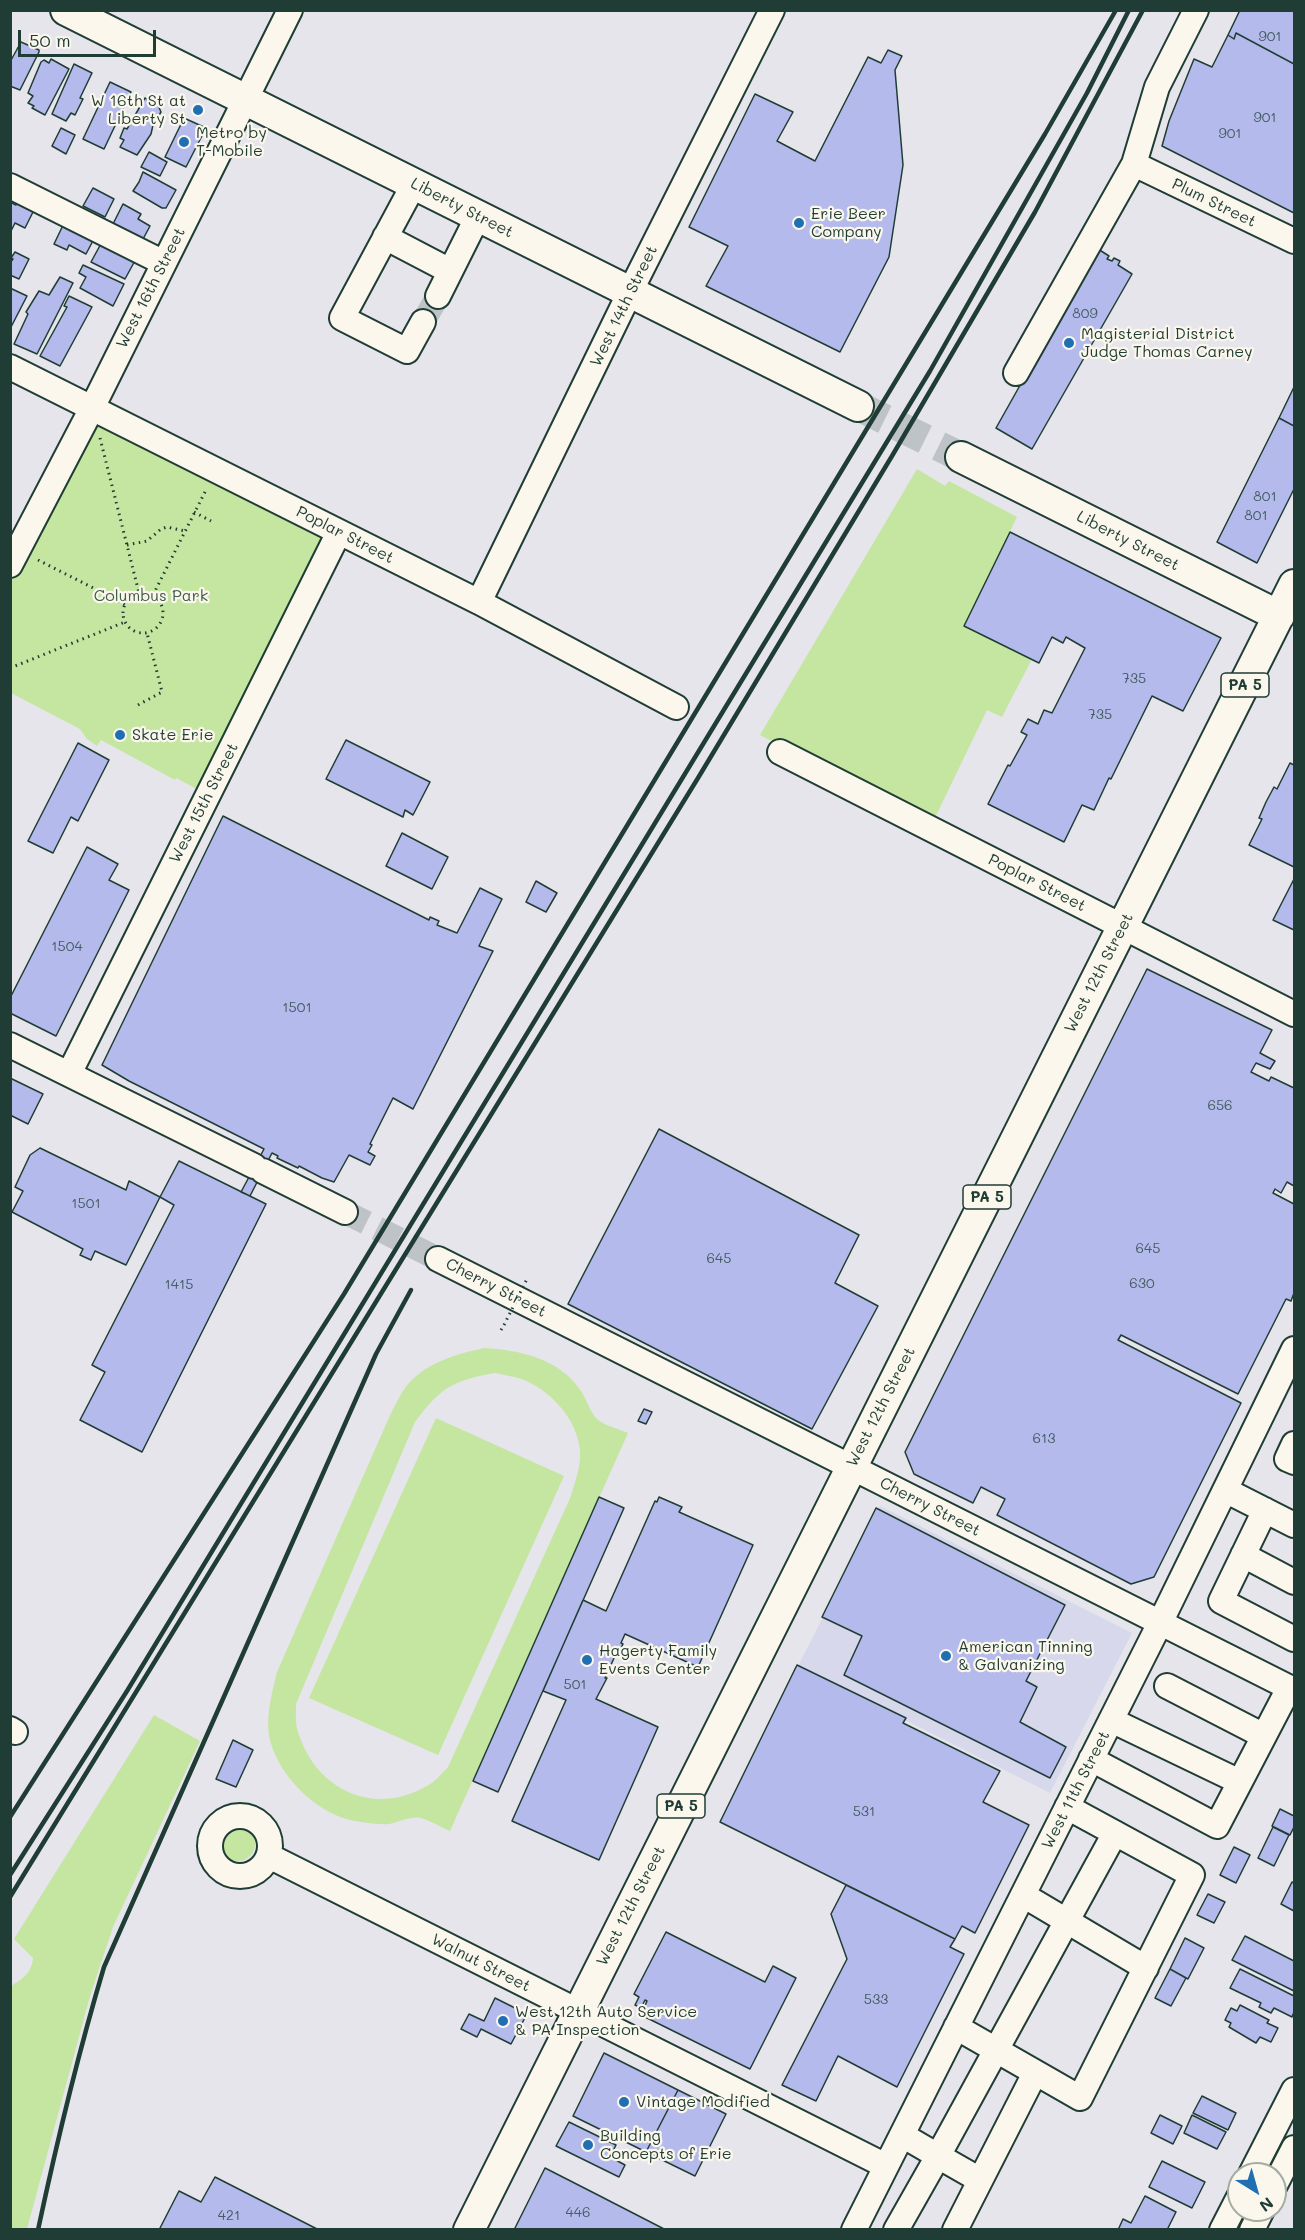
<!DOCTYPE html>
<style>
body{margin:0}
#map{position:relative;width:1305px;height:2240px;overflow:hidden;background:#e6e5ec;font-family:Mali,sans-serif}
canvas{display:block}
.frame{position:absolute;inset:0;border:12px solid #1f3d34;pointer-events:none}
.north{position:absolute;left:1227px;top:2162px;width:60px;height:60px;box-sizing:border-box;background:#fbf7ec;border:2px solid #a3ada2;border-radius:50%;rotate:143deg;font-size:16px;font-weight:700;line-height:24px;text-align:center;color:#1f3d34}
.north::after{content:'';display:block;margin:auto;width:21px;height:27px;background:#1f6fb2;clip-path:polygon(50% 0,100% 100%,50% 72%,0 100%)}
.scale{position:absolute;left:18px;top:30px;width:138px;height:27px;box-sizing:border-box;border:3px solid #1f3d34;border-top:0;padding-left:8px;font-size:18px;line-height:21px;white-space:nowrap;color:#1f3d34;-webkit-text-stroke:4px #fbf7ec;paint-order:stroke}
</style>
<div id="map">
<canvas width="1305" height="2240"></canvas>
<div class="frame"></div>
<div class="north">N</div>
<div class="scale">50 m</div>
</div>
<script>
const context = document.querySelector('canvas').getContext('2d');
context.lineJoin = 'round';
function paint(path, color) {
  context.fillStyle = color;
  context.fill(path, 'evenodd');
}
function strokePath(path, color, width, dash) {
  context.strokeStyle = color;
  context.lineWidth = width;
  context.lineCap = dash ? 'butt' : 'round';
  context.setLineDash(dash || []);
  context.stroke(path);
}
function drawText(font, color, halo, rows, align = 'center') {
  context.font = font + ' Mali,sans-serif';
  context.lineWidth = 4.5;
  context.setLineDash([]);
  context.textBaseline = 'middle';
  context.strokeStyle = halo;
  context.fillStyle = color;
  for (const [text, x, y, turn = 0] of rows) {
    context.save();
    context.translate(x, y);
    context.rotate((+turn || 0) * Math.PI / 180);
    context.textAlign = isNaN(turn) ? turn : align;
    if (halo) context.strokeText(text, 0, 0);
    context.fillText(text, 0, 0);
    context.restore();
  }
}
const built = new Path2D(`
 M880,1506L1132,1633L1050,1793L798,1666Z`);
const green = new Path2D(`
 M92,408L339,532L208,795L176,778L175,780L101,740L97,746L87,739L80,729L11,693L10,565Z
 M917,469L945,486L949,481L1017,517L964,625L1032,659L1002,717L987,710L932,824L760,735Z
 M484,1348C519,1350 557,1358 579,1388C586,1397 590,1413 598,1420C606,1426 619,1429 628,1433L450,1831C441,1827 431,1821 421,1818C412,1816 399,1822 389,1824C380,1825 370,1823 361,1822C321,1818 280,1779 270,1740C265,1718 272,1693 277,1672L391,1413C396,1404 400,1395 405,1388C424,1363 456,1354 484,1348ZM494,1373C503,1375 513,1376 521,1379C550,1389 578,1420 580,1451C581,1467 575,1481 571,1496L448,1767C442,1773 435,1782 427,1786C373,1817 316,1790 298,1732C295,1723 296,1713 296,1704L415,1422C440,1388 452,1381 494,1373Z
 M436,1418L564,1476L438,1755L309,1698Z
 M154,1715L200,1741L113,1927L90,1996L27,2229H11V1986C23,1979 32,1972 33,1958L14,1939Z
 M221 1844a17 17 0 1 1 34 0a17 17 0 1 1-34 0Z`);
const building = new Path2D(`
 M1240,10H1294V64L1236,33L1234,39L1228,35Z
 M1236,33L1294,64V213L1162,146L1169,121L1194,59L1212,67L1228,35L1234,39Z
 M21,42L39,50V52L20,90L10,86V62Z
 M888,50L902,56L895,70L903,165L889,257L840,352L706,286L728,246L689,227L755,94L793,112L777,141L815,161L868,57L881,63Z
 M51,59L69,69L45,115L32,108L34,106L28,103L33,96L28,93L41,62L44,60L49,63Z
 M74,64L92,73L80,98L83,99L75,115L71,113L66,121L52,114Z
 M110,82L131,92L104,149L83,139Z
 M145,98L158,105L161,112L153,125L151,134L137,155L120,147L124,140L120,138L124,128L127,129Z
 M184,118L206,128L186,167L165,157Z
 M61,128L75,135L66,154L52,146Z
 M149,152L167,162L160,176L141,167Z
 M143,172L176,190L166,208H162L133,191L139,182Z
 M93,188L114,199L105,217L83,206Z
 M20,197L36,206L25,228L15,223L10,233V202L16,205Z
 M123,204L141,214L138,219L150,226L142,241L112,226Z
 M66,219L96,235L86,254L69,245L67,250L54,244Z
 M103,240L137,257L125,279L91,262Z
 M1098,249L1109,256L1107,259L1112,261L1114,258L1120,261L1118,265L1132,274L1032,449L996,428L1095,252Z
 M15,252L29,259L19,279L10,275V263L13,259L11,258Z
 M83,265L124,284L113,306L80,288L86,277L79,273Z
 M60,277L73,283L37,354L14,344L28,314L26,312L39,291L49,295Z
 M10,288L27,296L10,329Z
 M69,296L92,307L60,366L40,356L67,307L64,306Z
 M1294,387V426L1279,418Z
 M1279,418L1294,426V489L1257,563L1217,542Z
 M1010,532L1221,638L1183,711L1152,696L1111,779L1109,778L1094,810L1082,805L1064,842L988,804L1008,765L1010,766L1027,735L1021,732L1028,719L1038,724L1044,710L1052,713L1085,648L1066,637L1063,643L1052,637L1039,663L964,626Z
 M346,740L430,782L413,815L405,810L403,817L326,779Z
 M78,743L109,760L78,821L71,817L53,853L28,841Z
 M1290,763L1294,765V867L1249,845L1262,819L1259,818L1266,802L1274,787L1277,789Z
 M223,816L429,920L430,917L439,921L437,925L457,933L480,888L502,899L479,946L493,951L413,1109L393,1098L370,1144L372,1145L368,1152L375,1156L370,1165L349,1155L334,1182L322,1178L299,1166L298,1168L277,1158L278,1156L272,1153L250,1196L241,1192L264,1149L129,1081L102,1065Z
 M402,833L448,857L432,889L386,866Z
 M87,847L118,864L109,880L129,890L56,1036L10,1013V998Z
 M1294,879V930L1273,920Z
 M536,881L557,893L546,912L526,902Z
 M1147,969L1272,1030L1260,1053L1275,1061L1270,1069L1256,1063L1251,1072L1269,1081L1271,1077L1294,1088V1186L1287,1182L1281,1193L1275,1189L1273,1193L1294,1204V1293L1291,1301L1286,1299L1238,1394L1121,1335L1118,1340L1241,1403L1154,1577L1131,1584L997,1515L1005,1499L981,1487L973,1503L914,1474L905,1452Z
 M10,1078L43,1094L28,1124L10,1115Z
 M659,1129L859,1235L835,1283L878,1306L812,1429L568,1304Z
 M40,1148L126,1190L129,1181L160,1197L126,1265L95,1251L91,1260L80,1255L83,1249L12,1212L23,1191L15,1187L30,1155Z
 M179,1161L266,1204L142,1452L80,1420L105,1372L92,1365L174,1205L160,1197Z
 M644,1409L652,1412L646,1424L638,1421Z
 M599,1497L624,1508L498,1792L473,1781Z
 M659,1497L682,1507L679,1512L753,1545L698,1667L625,1634L621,1643L623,1644L617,1657L615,1656L605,1678H607L596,1699L658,1727L599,1860L512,1821L566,1700L543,1691L583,1600L606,1611L655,1501L657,1502Z
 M876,1508L1065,1605L1026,1681L1037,1687L1020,1722L1066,1747L1050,1778L844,1675L862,1636L822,1617Z
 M797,1665L906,1718L903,1723L1000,1771L983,1802L1029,1825L975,1933L962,1926L955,1939L720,1822Z
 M233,1740L253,1750L236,1787L216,1779Z
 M1280,1809L1294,1816V1827L1290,1835L1272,1826Z
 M1273,1827L1289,1835L1274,1866L1258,1858Z
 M1234,1847L1250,1855L1236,1883L1220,1875Z
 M1292,1882L1294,1883V1911L1281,1904Z
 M846,1885L955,1939L950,1947L964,1954L897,2087L838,2056L816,2101L782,2085L847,1959L831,1914Z
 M1208,1894L1225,1902L1214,1923L1197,1915Z
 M666,1932L765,1982L773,1966L796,1978L750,2069L641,2015L647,2001L645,2000L641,2008L635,2005L639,1997L634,1994Z
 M1245,1936L1294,1961V1991L1232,1960Z
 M1185,1938L1204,1948L1188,1979L1170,1969Z
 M1170,1969L1186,1978L1171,2006L1155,1998Z
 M1240,1969L1294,1996V2012L1292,2017L1274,2008L1271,2013L1259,2007L1261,2003L1230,1988Z
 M495,1998L527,2014L511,2044L481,2029L477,2037L461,2029L469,2014L484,2021Z
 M1240,2005L1269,2020L1267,2023L1278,2028L1271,2042L1260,2037L1256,2043L1229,2027L1231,2023L1225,2020L1231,2008L1237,2011Z
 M604,2053L678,2090L646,2152L573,2116Z
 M678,2090L726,2114L695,2176L646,2152Z
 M1202,2096L1236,2113L1228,2130L1193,2113Z
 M1160,2115L1182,2126L1173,2144L1151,2133Z
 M1192,2115L1226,2132L1217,2149L1184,2133Z
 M569,2122L616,2145L610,2157L625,2165L619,2177L556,2146Z
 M1162,2161L1205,2182L1192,2208L1149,2187Z
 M545,2168L596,2194L666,2230H514Z
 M215,2177L319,2230H159L179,2191L201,2202Z
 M1145,2196L1176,2212L1168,2228L1171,2230H1118L1123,2219L1131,2223Z`);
const minorTunnel = new Path2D(`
 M423,322L438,296
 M345,1212L438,1259`);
const majorTunnel = new Path2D(`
 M858,406L961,457`);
const path = new Path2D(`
 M100,438L139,593
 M194,512L211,521
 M127,545L147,541L161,529L167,527L185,531
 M38,560L125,604
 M123 613a20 20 0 1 1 40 0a20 20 0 1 1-40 0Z
 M153,595L206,490
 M10,668L125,622
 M138,705L162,692L147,633
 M501,1330L504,1325`);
const minor = new Path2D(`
 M1134,164L1294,241
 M414,184L342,318L407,351L423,322
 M10,186L164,263
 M385,237L450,271
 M438,296L478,216
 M10,367L479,602L676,707
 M1016,373L1134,164L1157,87L1196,10
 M10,565L92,408L290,10
 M479,602L630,292L772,10
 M780,752L1294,1014
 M10,1045L254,1166
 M69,1074L339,532
 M263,1171L345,1212
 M438,1259L1294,1690
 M1294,1444L1287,1459L1294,1462
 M1225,1490L1294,1525
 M1265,1510L1221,1601L1294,1639
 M1243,1555L1294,1582
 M1167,1686L1264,1736
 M1111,1720L1240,1782L1289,1688
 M10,1729L15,1732
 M1091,1759L1217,1826L1240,1782
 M210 1846a30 30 0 1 1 60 0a30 30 0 1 1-60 0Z
 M269,1856L886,2166
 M1023,1895L1146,1968
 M956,2027L1080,2098L1192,1875L1067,1807
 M902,2135L938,2156L1115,1833
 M1251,2174L1294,2090
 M1275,2185L1294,2148
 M854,2230L1160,1623L1294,1349
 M896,2230L938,2156L980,2180
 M955,2230L1035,2073
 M1222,2230L1239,2197
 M1252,2230L1262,2210`);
const major = new Path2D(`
 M66,10L858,406
 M961,457L1279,616
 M469,2230L1294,585`);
const rail = new Path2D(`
 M10,1817L344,1294L1045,134L1116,10
 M10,1875L127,1691L930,371L1087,93L1129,10
 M10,1897L698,778L892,456L1035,212L1143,10
 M38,2230C57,2141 78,2054 104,1967L376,1354L411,1290`);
const pathBridge = new Path2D(`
 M504,1325L527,1279`);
const markers = [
 [198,110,6,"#1f6fb2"],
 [184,142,6,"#1f6fb2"],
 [799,223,6,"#1f6fb2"],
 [1069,343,6,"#1f6fb2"],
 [120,735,6,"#1f6fb2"],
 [946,1656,6,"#1f6fb2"],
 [587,1660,6,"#1f6fb2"],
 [503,2021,6,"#1f6fb2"],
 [624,2102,6,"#1f6fb2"],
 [588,2145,6,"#1f6fb2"]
];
const numberNames = [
 ["901",1270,37],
 ["901",1265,118],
 ["901",1230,134],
 ["809",1085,314],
 ["801",1265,497],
 ["801",1256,516],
 ["735",1134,679],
 ["735",1100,715],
 ["1504",67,947],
 ["1501",297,1008],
 ["656",1220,1106],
 ["1501",86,1204],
 ["645",1148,1249],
 ["645",719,1259],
 ["630",1142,1284],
 ["1415",179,1285],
 ["613",1044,1439],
 ["501",575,1685],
 ["531",864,1812],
 ["533",876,2000],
 ["446",578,2213],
 ["421",229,2216]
];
const shields = [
 [1245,685,48],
 [987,1197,48],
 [681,1806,48]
];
const shieldNames = [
 ["PA 5",1245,685],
 ["PA 5",987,1197],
 ["PA 5",681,1806]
];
const poiNames = [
 ["W 16th St at",186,101,"right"],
 ["Liberty St",186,119,"right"],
 ["Metro by",196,133],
 ["T-Mobile",196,151],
 ["Erie Beer",811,214],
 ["Company",811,232],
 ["Magisterial District",1081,334],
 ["Judge Thomas Carney",1081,352],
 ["Skate Erie",132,735],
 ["American Tinning",958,1647],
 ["& Galvanizing",958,1665],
 ["Hagerty Family",599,1651],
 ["Events Center",599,1669],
 ["West 12th Auto Service",515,2012],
 ["& PA Inspection",515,2030],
 ["Vintage Modified",636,2102],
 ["Building",600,2136],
 ["Concepts of Erie",600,2154]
];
const streetNames = [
 ["Plum Street",1214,203,26],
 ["Liberty Street",462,208,27],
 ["West 16th Street",151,288,-63],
 ["West 14th Street",624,306,-64],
 ["Poplar Street",345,535,27],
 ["Liberty Street",1128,541,27],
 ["West 15th Street",204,803,-63],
 ["Poplar Street",1037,883,27],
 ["West 12th Street",1099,973,-63],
 ["Cherry Street",496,1288,27],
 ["West 12th Street",881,1407,-63],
 ["Cherry Street",930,1507,27],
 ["West 11th Street",1076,1790,-63],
 ["West 12th Street",631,1906,-63],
 ["Walnut Street",481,1963,27]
];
const parkNames = [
 ["Columbus Park",151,596]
];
paint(built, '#d7d8ec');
paint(green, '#c4e6a0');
paint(building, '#b5baec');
strokePath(building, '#1f3d34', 1.5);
strokePath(minorTunnel, '#bec3c7', 24, [24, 12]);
strokePath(majorTunnel, '#bec3c7', 30, [30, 15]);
strokePath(minor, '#1f3d34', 28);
strokePath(major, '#1f3d34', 34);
strokePath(path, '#1f3d34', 3, [1.5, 4.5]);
strokePath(minor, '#fbf7ec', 24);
strokePath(major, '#fbf7ec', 30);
strokePath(rail, '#1f3d34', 4.5);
strokePath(pathBridge, '#1f3d34', 3, [1.5, 4.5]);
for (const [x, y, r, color] of markers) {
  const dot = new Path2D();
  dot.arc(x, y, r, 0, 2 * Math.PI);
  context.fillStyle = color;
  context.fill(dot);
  strokePath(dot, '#fbf7ec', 2);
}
drawText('14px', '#445c62', null, numberNames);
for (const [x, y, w] of shields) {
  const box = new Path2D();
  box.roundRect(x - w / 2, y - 12, w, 24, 4.5);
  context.fillStyle = '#fbf7ec';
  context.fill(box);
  strokePath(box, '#1f3d34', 1.5);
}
drawText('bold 15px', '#1f3d34', null, shieldNames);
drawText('16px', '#1f3d34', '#fbf7ec', poiNames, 'left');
drawText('16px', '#1f3d34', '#fbf7ec', streetNames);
drawText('16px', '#405f4a', '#fbf7ec', parkNames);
</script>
